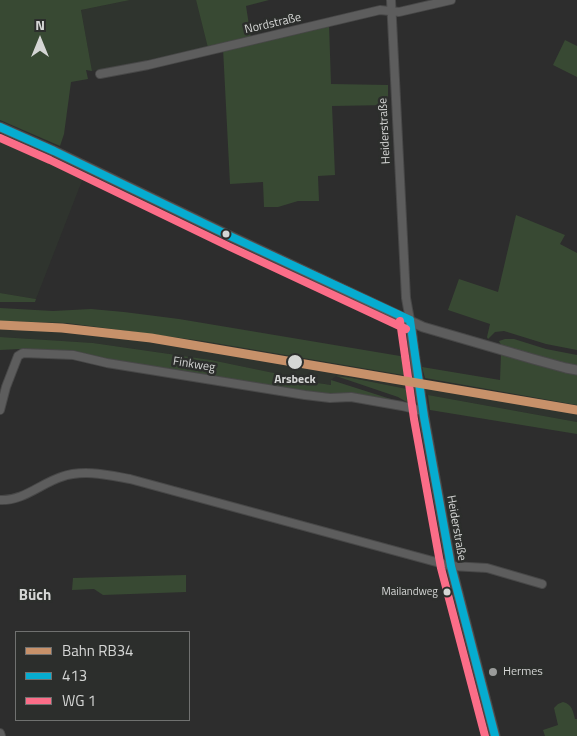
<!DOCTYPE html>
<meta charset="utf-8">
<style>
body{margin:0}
#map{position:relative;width:577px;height:736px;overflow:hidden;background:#2d2d2d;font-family:"Titillium Web",sans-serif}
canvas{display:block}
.legend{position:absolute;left:15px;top:631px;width:175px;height:90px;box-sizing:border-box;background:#2c2e2c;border:1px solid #707170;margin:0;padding:6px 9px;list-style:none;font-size:15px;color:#d5d6d5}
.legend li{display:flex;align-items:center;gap:10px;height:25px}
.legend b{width:25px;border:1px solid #707170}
.north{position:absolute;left:15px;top:15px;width:50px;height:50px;-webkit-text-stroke:4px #2c2e2c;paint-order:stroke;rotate:0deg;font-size:14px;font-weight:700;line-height:20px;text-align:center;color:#d5d6d5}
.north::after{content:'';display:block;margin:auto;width:18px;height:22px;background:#d5d6d5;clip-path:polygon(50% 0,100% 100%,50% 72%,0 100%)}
</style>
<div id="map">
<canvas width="577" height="736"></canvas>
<ul class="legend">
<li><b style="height:6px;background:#c7916a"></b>Bahn RB34</li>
<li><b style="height:6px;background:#06acd0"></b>413</li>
<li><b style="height:6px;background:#fb6d88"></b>WG 1</li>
</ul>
<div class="north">N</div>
</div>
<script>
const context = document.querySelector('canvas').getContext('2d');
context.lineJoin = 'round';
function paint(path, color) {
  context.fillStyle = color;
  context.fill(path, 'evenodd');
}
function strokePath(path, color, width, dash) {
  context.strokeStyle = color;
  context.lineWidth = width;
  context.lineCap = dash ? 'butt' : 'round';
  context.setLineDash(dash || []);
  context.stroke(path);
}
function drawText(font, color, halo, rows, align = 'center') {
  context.font = font + ' "Titillium Web",sans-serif';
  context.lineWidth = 5;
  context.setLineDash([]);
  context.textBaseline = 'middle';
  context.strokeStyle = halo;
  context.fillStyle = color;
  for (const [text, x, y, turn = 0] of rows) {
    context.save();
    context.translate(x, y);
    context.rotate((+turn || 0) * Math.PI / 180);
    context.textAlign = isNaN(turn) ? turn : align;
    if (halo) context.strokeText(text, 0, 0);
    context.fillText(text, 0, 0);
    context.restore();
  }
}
const built = new Path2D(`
 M130,0H196L208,48L92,71L81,10Z
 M0,136L85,173L36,299L0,293Z
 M0,321L67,323L203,341L577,405V422L428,395L412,390L352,378L336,376L331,380L332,385L297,380V378L211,360L93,343L0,337Z`);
const green = new Path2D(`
 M0,0H130L81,10L92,71L86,70L88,79L71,82L64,134L60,146L0,120Z
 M196,0H269L246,6L251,38L208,48Z
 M329,24L331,84L388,85V105L332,106L335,175L318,176L319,201H298L278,207H264L263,182L230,184L223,48Z
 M565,40L577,46V77L553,65Z
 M516,215L565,235L560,244L577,253V350L546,344L504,331L495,332L488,339L487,337L490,324L448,310L459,279L498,292Z
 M0,293L36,299L35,302H0Z
 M0,308L53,311L91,309L124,312L179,319L406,357L409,376L203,341L67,323L0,321Z
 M0,337L93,343L211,360L298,378V380L331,385V380L397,401L402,404L332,397L107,362L77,353L20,349L0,350Z
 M505,339H514L546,349L577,355V366L565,364L501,345L499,341Z
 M501,354L535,364L577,374V405L425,378L422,367L500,380Z
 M336,376L352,378L412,390L414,403L412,405L398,397Z
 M428,395L577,422V434L430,410Z
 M186,575V592L103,595L94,589L72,590L73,578Z
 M563,702C572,704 573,711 575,719H577V736H545L543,730L558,725L554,708L558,704Z`);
const minor = new Path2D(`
 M391,0L406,298L410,320
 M100,74L148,65L380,10L399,12L451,0
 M0,410L6,387L18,356L23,353L73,355L107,363L305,395L330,398L351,397L402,406L423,411
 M0,500C23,501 40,484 61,477C83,469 108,475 130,479L451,566L487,568L542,584
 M0,733L1,736`);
const tertiary = new Path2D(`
 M0,127L54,151L232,237L423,327L533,359L566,368L577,370
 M410,320L415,359L424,417L451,566L495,736`);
const bus1 = new Path2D(`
 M0,127L54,151L232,237L410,320
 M410,320L424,417L451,566L495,736`);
const bus2 = new Path2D(`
 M0,138L50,160L228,246L406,329
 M400,321L414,419L441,568L485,736`);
const rail1 = new Path2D(`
 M0,325L62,328L151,338L577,410`);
const markers = [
 [226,234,4.5,"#d5d6d5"],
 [295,362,8,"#d5d6d5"],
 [447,592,4.5,"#d5d6d5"],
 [493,672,5,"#9a9b9a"]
];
const busNames = [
 ["Mailandweg",438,592]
];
const streetNames = [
 ["Nordstraße",273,24,-13],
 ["Heiderstraße",385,131,-93],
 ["Finkweg",194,365,9],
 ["Heiderstraße",456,528,80]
];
const stopNames = [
 ["Arsbeck",295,380]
];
const poiNames = [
 ["Hermes",503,672]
];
const quarterNames = [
 ["Büch",35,596]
];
paint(built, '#2f342e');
paint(green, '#384933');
strokePath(minor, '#484848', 10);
strokePath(tertiary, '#484848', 11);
strokePath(minor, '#5d5d5d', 8);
strokePath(tertiary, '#5d5d5d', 9);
strokePath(bus1, '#06acd0', 8);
strokePath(bus2, '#fb6d88', 8);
strokePath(rail1, '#c7916a', 9);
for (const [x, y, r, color] of markers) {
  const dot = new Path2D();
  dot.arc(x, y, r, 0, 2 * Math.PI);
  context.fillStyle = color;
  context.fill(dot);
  strokePath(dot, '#2c2e2c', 2);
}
drawText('11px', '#d5d6d5', '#2c2e2c', busNames, 'right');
drawText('12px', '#d5d6d5', '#2c2e2c', streetNames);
drawText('bold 12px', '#d5d6d5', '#2c2e2c', stopNames);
drawText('12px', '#d5d6d5', '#2c2e2c', poiNames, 'left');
drawText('bold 15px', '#d5d6d5', '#2c2e2c', quarterNames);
</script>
